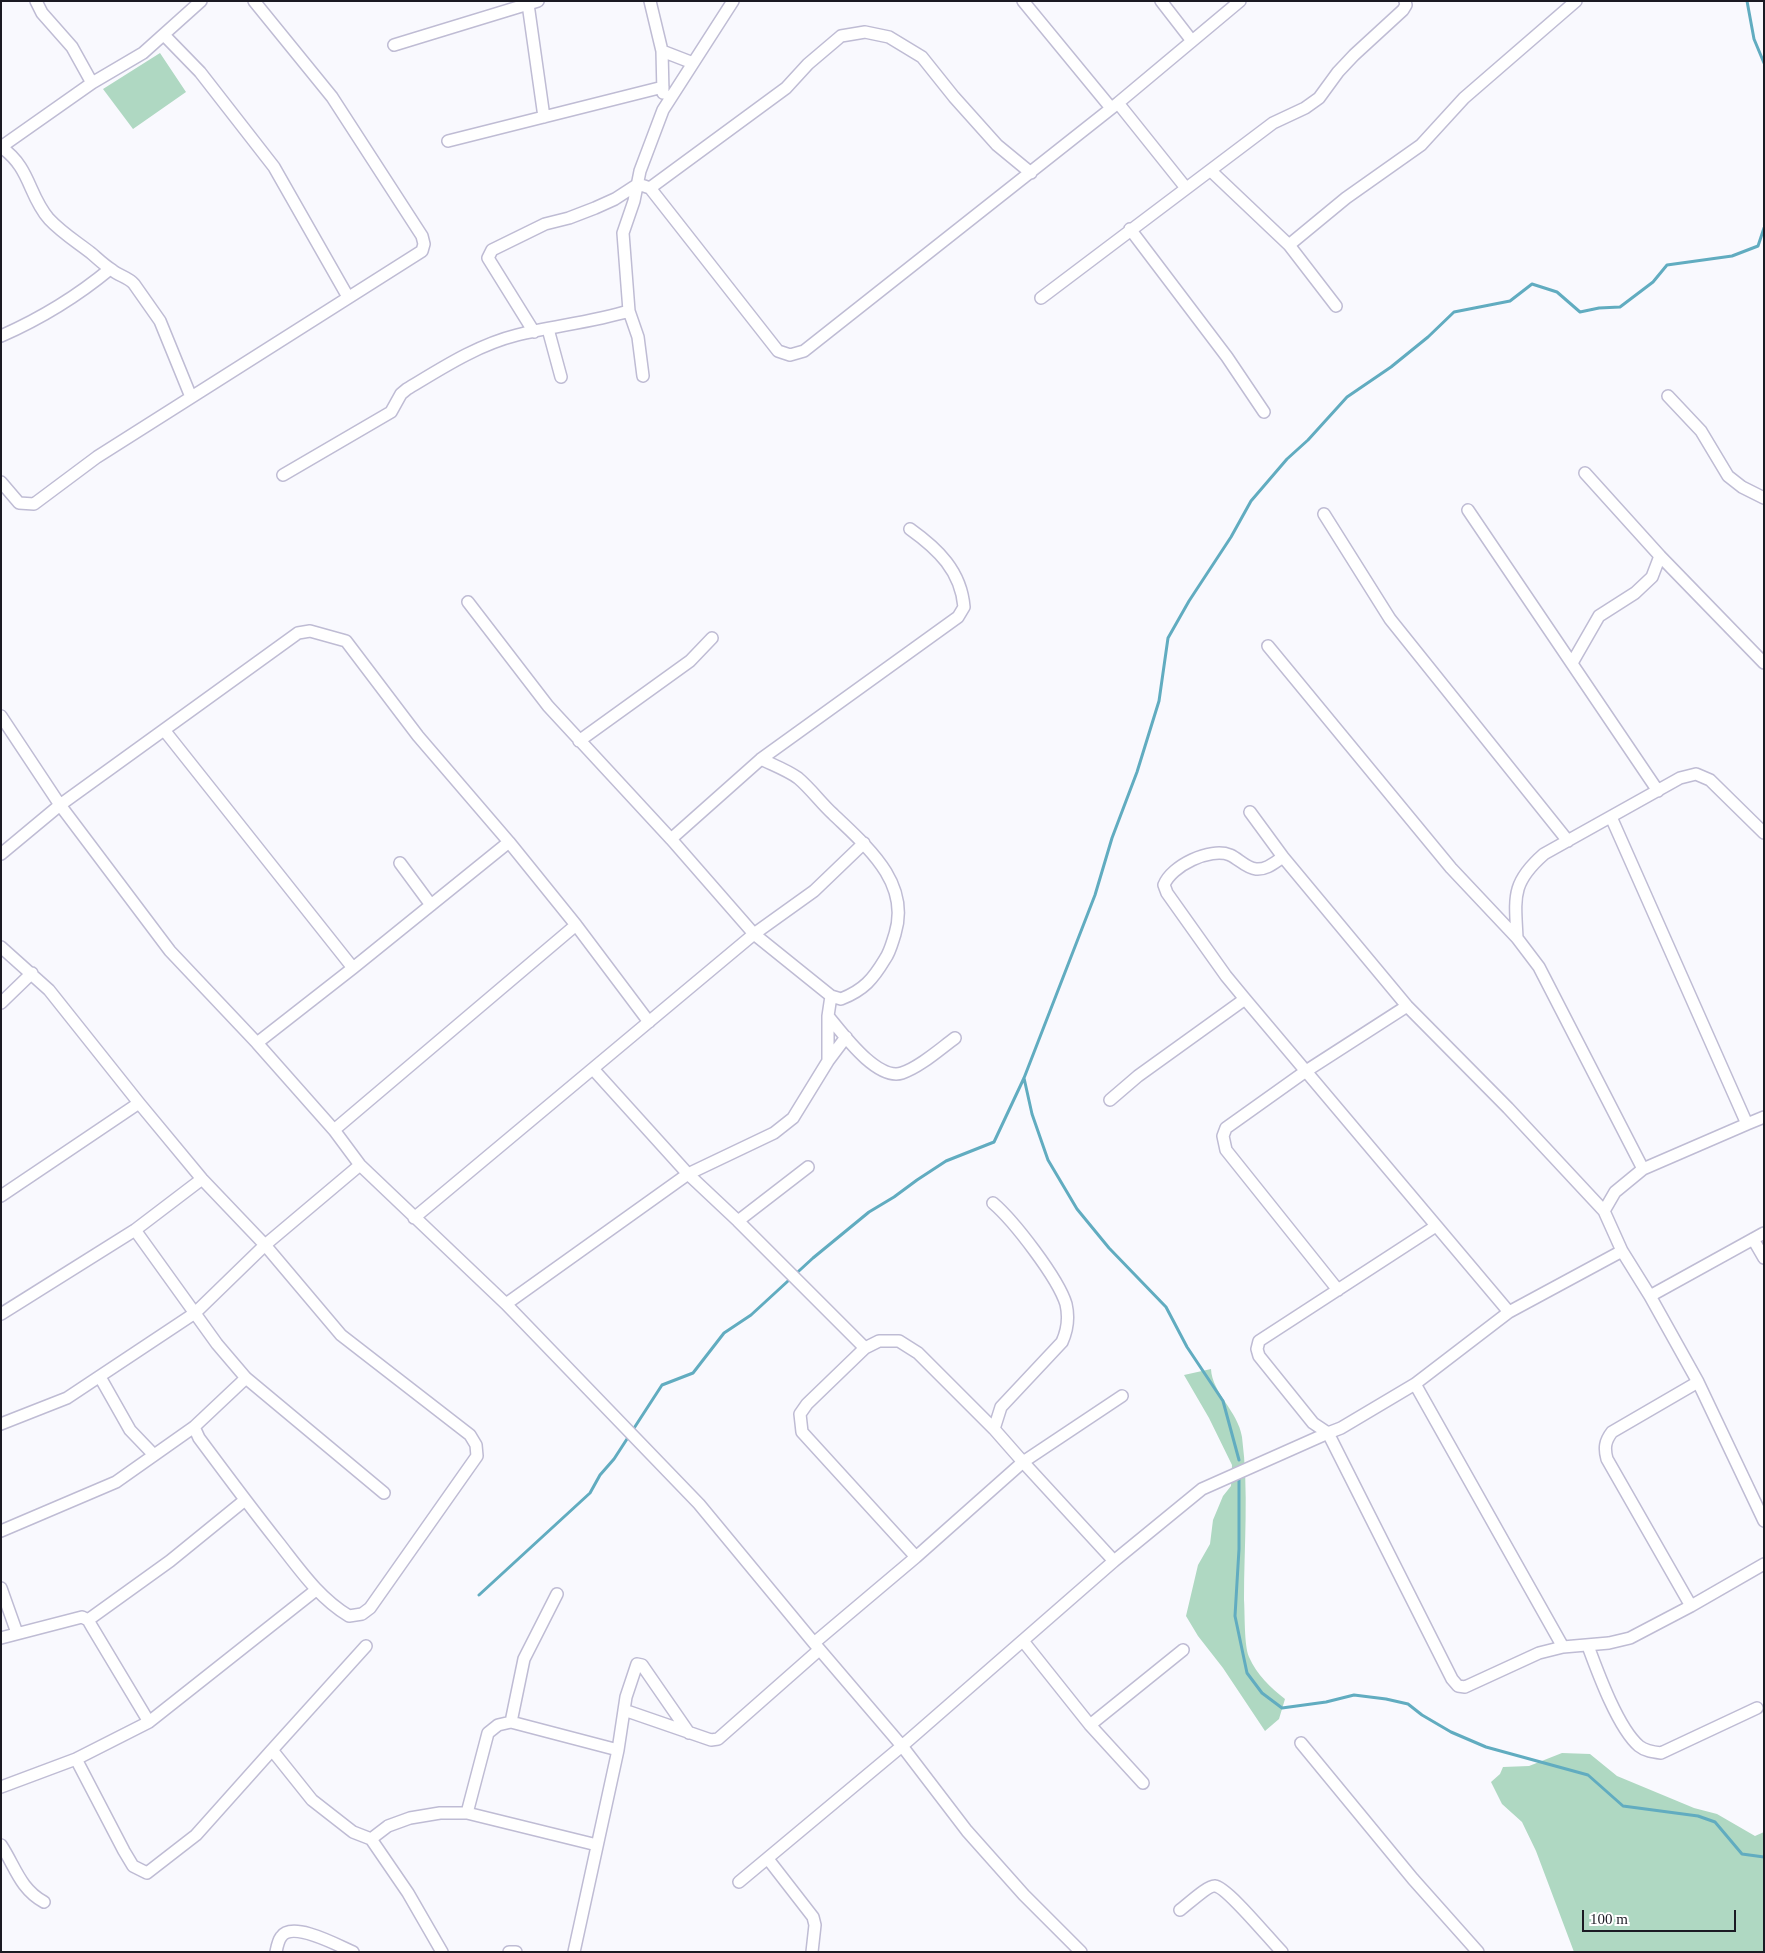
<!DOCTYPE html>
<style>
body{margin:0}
#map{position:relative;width:1765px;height:1953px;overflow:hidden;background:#f9f9fe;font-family:"Times New Roman",serif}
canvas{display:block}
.frame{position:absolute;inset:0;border:2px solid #1b1a23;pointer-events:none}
.scale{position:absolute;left:1582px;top:1910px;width:154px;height:22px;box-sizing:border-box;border:2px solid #1b1a23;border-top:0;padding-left:6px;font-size:15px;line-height:18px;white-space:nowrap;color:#1b1a23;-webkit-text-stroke:4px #fff;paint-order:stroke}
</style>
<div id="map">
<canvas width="1765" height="1953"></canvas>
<div class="frame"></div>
<div class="scale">100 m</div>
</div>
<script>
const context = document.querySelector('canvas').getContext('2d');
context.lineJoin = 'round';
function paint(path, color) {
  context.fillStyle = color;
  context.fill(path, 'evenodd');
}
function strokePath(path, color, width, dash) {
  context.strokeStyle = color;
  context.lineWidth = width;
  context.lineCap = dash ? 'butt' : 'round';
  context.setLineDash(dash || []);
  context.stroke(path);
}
const green = new Path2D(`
 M160,53L186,92L133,129L103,89Z
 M1211,1369C1212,1393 1238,1411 1242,1437C1249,1491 1244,1546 1244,1600C1245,1614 1244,1645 1249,1657C1257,1675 1270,1687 1285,1699L1279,1719L1265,1731L1223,1668L1198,1636L1186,1616L1198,1565L1210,1544L1213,1520L1223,1496L1231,1486L1232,1465L1209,1418L1184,1375Z
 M1562,1753L1590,1754L1617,1776L1694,1808L1717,1814L1755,1836L1764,1832V1952H1574L1536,1851L1522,1822L1502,1804L1491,1782L1500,1774L1503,1767L1529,1766Z`);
const stream = new Path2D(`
 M1747,1L1754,39L1764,63
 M1024,1078L1032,1114L1048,1160L1077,1209L1109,1248L1166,1307L1187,1347L1223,1401L1239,1460
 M1239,1477V1549L1235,1616L1247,1673L1262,1693L1282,1708L1326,1702L1354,1695L1386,1699L1408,1704L1422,1715L1451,1732L1486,1747L1588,1775L1623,1806L1698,1816L1715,1822L1742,1854L1764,1857
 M479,1595L590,1493L600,1475L614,1459L662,1385L693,1373L724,1333L751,1315L813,1258L869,1212L894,1197L917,1180L946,1161L994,1142L1024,1078L1095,895L1112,838L1137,772L1159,701L1168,638L1189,601L1231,537L1251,501L1287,459L1308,440L1347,397L1391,367L1428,337L1454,312L1510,301L1532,284L1557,292L1580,312L1599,308L1620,307L1653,282L1667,265L1732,256L1758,246L1764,228`);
const minor = new Path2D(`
 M36,1L42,13L72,47L92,83
 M650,1L662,51L663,93
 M1023,1L1111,108
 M1161,1L1192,41
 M528,4L544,117
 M164,35L200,72L274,167L348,297
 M394,45L538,1
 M662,51L693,63
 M1118,103L1186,188
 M448,141L663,87
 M1211,171L1289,245L1336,306
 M650,188L786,88L808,64L841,36L865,32L889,37L922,57L954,97L997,145L1031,173
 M1130,229L1227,357L1264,412
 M1289,245L1346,198L1421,145L1464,98L1576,1
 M1041,298L1273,123L1305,108L1319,98L1338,72L1354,55L1403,10L1406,5L1405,1
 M548,329L561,377
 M534,332L488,258L492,250L545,224L569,218L595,208L615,199L638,184L650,188L778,351L790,355L804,351L1118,103L1240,1
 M1,336C42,318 75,298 110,269
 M643,376L638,337L629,311L623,233L634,201L640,171L663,110L733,1
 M1668,396L1701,431L1728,476L1742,487L1764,498
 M191,397L160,321L134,284C128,277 119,276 112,270C104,265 98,259 91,253C77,242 62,233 49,219C28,195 31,168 1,147L92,83L143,53L201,1
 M1585,473L1660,556L1764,663
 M283,475L391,412L401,394L407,389C442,368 477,345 517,335C554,326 592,322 629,311
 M1,482L19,503L34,504L97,457L422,251L424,244L422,236L332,97L254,1
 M1468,510L1658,791
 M1324,514L1390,619L1568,841
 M468,602L548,706L671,839L754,934L831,996L828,1016C843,1034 877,1081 902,1073C920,1067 940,1049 955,1038
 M1268,646L1451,868L1517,938L1539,967L1643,1169
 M1572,663L1599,616L1635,593L1652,577L1660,556
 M1,716L60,805L170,951L257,1043L334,1130L360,1165L506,1304L699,1504L814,1643L902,1746L967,1831L1024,1895L1081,1952
 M164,730L353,968
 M579,741L690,661L712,638
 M761,759C773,765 787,770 798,778C811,789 821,803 833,814C866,846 911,882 895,934C892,943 890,952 885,959C873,979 864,990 841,999L831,996
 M1250,812L1283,857L1407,1006L1508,1108L1604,1211L1622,1251L1650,1296L1698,1382L1764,1521
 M671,839L761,759L958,617L964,607C961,571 938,549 910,529
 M1,854L60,805L298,633L310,631L346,641L418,736L509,842L576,925L649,1022
 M1283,857C1275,862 1267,870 1256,869C1246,868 1239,859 1230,855C1210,847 1171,866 1164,885L1167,893L1226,976L1245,999L1509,1312
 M400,863L431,905
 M1517,938C1515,897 1511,883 1544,854L1680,778L1696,774L1710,780L1764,833
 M1,947L49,990L139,1103L202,1179L265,1245L341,1335L470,1435L476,1445L477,1456L370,1608L362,1614L349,1616C319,1598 300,1570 278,1542C251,1508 225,1473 199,1438L194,1427
 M1,1003L32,973
 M828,1016V1061
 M257,1043L353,968L509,842
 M593,1069L688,1174L738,1221L865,1348
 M1110,1100L1138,1076L1245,999
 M1747,1124L1764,1117
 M334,1130L576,925
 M1,1196L139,1103
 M993,1203C1014,1221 1058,1278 1066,1304C1069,1317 1067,1331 1062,1342L1001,1407L994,1429
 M1604,1211L1615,1192L1643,1169L1747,1124L1611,817
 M414,1218L754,934L814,891L864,843
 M738,1221L808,1167
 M1436,1226L1259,1341L1257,1349L1259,1356L1313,1423L1328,1433L1341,1428L1415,1384L1509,1312L1622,1251
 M135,1230L217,1344L246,1378L384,1493
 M1753,1239L1764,1258
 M1338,1290L1226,1150L1223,1136L1226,1128L1306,1071L1407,1006
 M1650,1296L1764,1233
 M506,1304L688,1174L774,1133L793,1118L828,1061L846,1037
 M1,1314L135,1230L202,1179
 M100,1377L130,1430L154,1455
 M1415,1384L1563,1647
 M1,1424L67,1398L195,1313L265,1245L360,1165
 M1,1531L116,1482L194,1427L246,1378
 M916,1557L802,1432L800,1414L807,1404L865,1348L879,1341H899L918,1353L994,1429L1023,1462L1114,1561
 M1,1588L17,1633
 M1691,1606L1607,1459C1604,1448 1605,1441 1612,1432L1698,1382
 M88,1620L170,1561L245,1500
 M1,1638L82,1617L88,1620L92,1627L149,1722
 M1023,1641L1090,1725L1143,1783
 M814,1643L916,1557L1023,1462L1122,1396
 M1588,1646C1598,1673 1618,1728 1639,1746C1645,1751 1653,1752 1661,1753L1757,1708
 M624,1710L711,1740L718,1739L819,1650
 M511,1722L524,1659L557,1594
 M1090,1725L1183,1650
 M1301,1743L1413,1879L1478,1952
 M272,1750L366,1646
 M76,1759L124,1851L133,1866L147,1873L196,1835L272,1750L312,1800L353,1832L371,1839L408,1893L442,1952
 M1,1787L76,1759L149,1722L316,1590
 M467,1813L488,1733L498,1725L511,1722L618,1750
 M371,1839L388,1826L410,1818L440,1813H467L597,1845
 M1,1845C15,1866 20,1889 44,1902
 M768,1859L813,1917L815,1925L812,1952
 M739,1882L902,1746L1114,1561L1202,1489L1328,1433L1452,1679L1458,1686L1465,1687L1539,1653L1563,1647L1609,1643L1630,1638L1691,1606L1764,1564
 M1180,1910C1187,1905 1208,1885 1215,1886C1227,1887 1271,1941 1282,1952
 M276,1952C277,1947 278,1941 281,1937C292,1920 339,1946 353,1952
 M509,1952H516
 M574,1952L618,1750L626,1697L637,1664L642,1665L689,1733`);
paint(green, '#afd8c2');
strokePath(stream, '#61acc0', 3);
strokePath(minor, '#bfbcd4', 14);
strokePath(minor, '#fff', 11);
</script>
